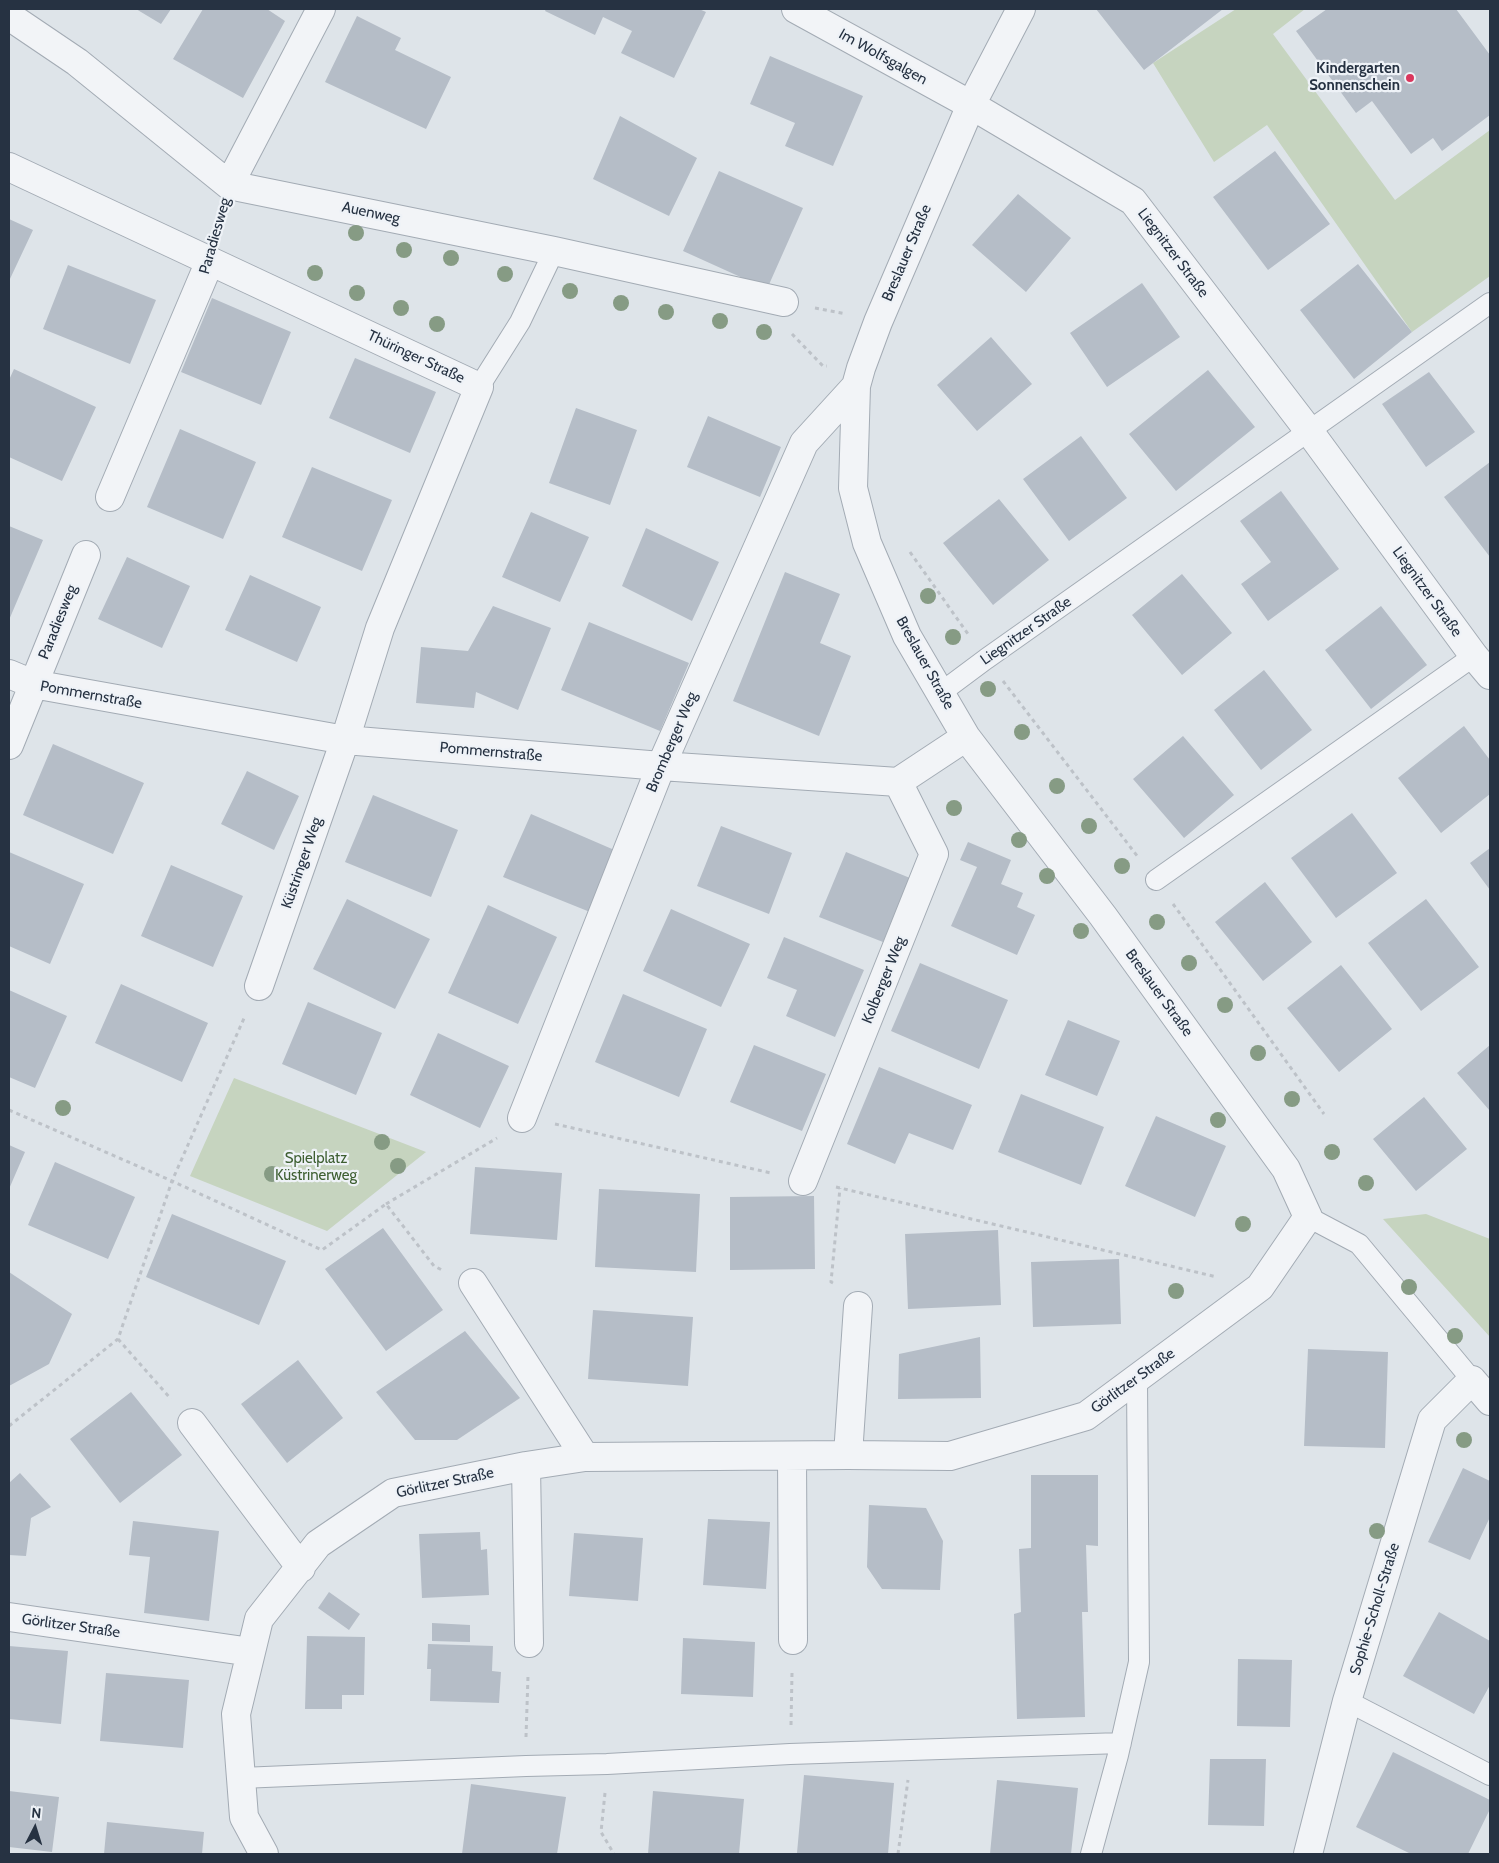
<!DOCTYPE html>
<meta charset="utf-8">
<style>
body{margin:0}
#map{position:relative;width:1499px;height:1863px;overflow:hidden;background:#dee4e9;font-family:Cabin,sans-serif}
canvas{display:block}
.frame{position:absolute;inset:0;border:10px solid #263242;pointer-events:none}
.north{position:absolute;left:10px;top:1803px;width:50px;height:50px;-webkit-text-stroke:4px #eef2f7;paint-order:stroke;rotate:5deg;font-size:14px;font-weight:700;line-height:20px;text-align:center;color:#263242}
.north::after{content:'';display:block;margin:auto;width:18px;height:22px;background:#263242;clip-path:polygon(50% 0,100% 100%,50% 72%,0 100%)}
</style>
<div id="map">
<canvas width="1499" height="1863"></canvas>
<div class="frame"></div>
<div class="north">N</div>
</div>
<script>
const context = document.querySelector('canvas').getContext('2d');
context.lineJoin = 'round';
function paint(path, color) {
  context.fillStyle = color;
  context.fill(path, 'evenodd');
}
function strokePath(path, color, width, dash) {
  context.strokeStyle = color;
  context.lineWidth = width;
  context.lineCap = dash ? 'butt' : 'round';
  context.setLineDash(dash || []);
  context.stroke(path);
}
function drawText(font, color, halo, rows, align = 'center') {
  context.font = font + ' Cabin,sans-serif';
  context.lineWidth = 4.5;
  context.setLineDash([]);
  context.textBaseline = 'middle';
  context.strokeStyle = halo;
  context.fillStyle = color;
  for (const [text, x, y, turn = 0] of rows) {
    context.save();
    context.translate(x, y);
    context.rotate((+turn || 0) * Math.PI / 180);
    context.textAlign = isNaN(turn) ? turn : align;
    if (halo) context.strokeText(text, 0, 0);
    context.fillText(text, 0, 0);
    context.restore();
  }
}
const green = new Path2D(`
 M1236,9H1305L1273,34L1395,200L1490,130V276L1412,332L1267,125L1214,162L1153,63Z
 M234,1078L426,1152L327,1231L190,1176Z
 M1426,1214L1490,1239V1337L1383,1219Z`);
const building = new Path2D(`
 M136,9H171L161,24Z
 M203,9H267L285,21L243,98L173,59Z
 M546,9H699L706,12L674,78L621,53L632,31L603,17L595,35L545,11Z
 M1096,9H1223L1144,70Z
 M1327,9H1456L1490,55V115L1442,151L1433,138L1411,154L1372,101L1356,113L1296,31Z
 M357,16L401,38L395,50L451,77L426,129L325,82Z
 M770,56L863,96L833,166L785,146L795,123L750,104Z
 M620,116L697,158L669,216L593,179Z
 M1275,151L1330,224L1268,270L1213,197Z
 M719,171L803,208L767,289L683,251Z
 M1018,194L1071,238L1026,292L972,245Z
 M9,219L33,230L9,281Z
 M1358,264L1412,332L1354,379L1300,310Z
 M68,265L156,300L130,364L43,329Z
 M1142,283L1180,337L1107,387L1070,333Z
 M212,298L291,332L261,405L181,372Z
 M991,337L1032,384L977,431L937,385Z
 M355,358L436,392L410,453L329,418Z
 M14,369L96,407L62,481L9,457V380Z
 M1208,370L1255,427L1176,491L1129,434Z
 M1429,372L1475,432L1426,467L1382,404Z
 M576,408L637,430L610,505L549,483Z
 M708,416L781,447L760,497L687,467Z
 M180,429L256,462L223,539L147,507Z
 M1081,436L1127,498L1069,541L1023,479Z
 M1490,462V557L1444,497Z
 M312,467L392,500L362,571L282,537Z
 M1281,491L1339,569L1268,621L1241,584L1271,562L1240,521Z
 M999,499L1049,560L993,605L943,543Z
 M531,512L589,537L560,602L502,577Z
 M9,526L43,540L9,620Z
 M646,528L719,562L692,621L622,586Z
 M127,557L190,586L162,648L98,619Z
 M785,572L840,594L820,643L851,656L819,736L733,701Z
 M1182,574L1232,633L1182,675L1132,615Z
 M250,575L321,607L297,662L225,630Z
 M493,606L551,628L518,710L476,692L474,708L416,703L421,647L468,651Z
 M1381,606L1427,665L1371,709L1325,650Z
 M589,622L689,663L660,731L561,690Z
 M1264,670L1312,730L1261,770L1214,710Z
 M1464,726L1490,760V794L1441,833L1398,778Z
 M1183,736L1234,795L1184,838L1133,779Z
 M53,744L144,783L113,854L23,815Z
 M247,771L299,796L274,850L221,824Z
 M373,795L458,830L431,897L345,862Z
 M1352,813L1397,873L1336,918L1291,858Z
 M531,814L619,852L590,912L503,877Z
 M721,826L792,853L769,914L697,886Z
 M968,842L1011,860L1001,884L1023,893L1017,907L1035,915L1017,955L951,926L977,867L960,860Z
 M1490,848V890L1470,863Z
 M9,852L84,884L50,964L9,946Z
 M846,852L910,878L883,942L819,917Z
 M171,865L243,896L213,967L141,936Z
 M1265,882L1312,942L1263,981L1215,922Z
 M347,899L430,939L395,1009L313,969Z
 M1426,899L1479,967L1421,1011L1368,943Z
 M488,905L557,937L518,1024L448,993Z
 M671,909L750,944L721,1007L643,971Z
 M784,937L864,970L835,1037L786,1016L797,990L767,978Z
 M920,963L1008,1000L979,1069L891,1031Z
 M1341,965L1392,1029L1339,1072L1287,1008Z
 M121,984L208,1023L182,1082L95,1043Z
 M9,990L67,1016L35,1088L9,1077Z
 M623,994L707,1029L679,1097L595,1062Z
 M308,1002L382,1033L356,1095L282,1064Z
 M1068,1020L1120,1041L1097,1096L1045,1075Z
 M438,1033L509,1066L480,1128L410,1095Z
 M754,1045L826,1074L802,1131L730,1102Z
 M1490,1045V1111L1457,1073Z
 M879,1067L972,1105L953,1150L909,1133L895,1164L847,1144Z
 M1021,1094L1104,1127L1081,1185L998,1152Z
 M1424,1097L1467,1149L1416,1191L1373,1139Z
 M1156,1116L1226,1146L1195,1217L1125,1186Z
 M9,1145L25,1152L9,1189Z
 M55,1162L135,1197L108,1259L28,1225Z
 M475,1167L562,1173L557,1240L470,1234Z
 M599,1189L700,1194L696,1272L595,1267Z
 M814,1196L815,1269L730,1270V1197Z
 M172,1214L286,1261L259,1325L146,1277Z
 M383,1228L443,1310L386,1351L325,1269Z
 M998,1230L1001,1305L908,1309L905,1234Z
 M1119,1259L1121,1324L1033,1327L1031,1262Z
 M9,1272L72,1314L49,1364L9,1386Z
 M593,1310L693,1317L688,1386L588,1379Z
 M465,1331L520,1398L457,1440H415L376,1392Z
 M980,1337L981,1398L898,1399L899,1354Z
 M1308,1349L1388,1352L1385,1448L1304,1446Z
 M298,1360L343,1418L287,1463L241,1404Z
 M131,1392L182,1455L120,1503L70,1439Z
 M1463,1468L1490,1481V1517L1470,1560L1428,1542Z
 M20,1473L51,1507L31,1518L26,1556L9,1555V1483Z
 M1031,1475H1098V1546L1086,1545L1088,1612H1082L1085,1717L1017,1719L1014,1614L1021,1612L1019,1549L1031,1548Z
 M869,1505L926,1508L943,1541L940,1590L882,1589L867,1567Z
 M708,1519L770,1522L766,1589L703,1585Z
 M133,1521L219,1531L209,1621L144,1613L150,1557L129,1555Z
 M480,1532L481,1550L487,1549L489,1595L422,1598L419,1534Z
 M574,1533L643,1538L638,1601L569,1596Z
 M329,1592L360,1614L349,1630L318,1608Z
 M1439,1612L1490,1641V1685L1474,1714L1403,1676Z
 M432,1623L470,1625V1642L432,1641Z
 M307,1636L365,1637L364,1695H342V1709H305Z
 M683,1638L755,1642L753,1697L681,1694Z
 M428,1644L493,1646L492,1671L501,1672L499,1703L430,1701L431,1669H427Z
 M9,1646L68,1651L61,1724L9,1719Z
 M1238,1659L1292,1660L1290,1727L1237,1726Z
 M106,1673L189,1680L183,1748L100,1741Z
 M1393,1752L1490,1800V1809L1468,1854H1411L1356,1827Z
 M1210,1759H1266L1264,1826L1208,1825Z
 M804,1775L894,1783L888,1854L797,1853Z
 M997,1780L1078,1788L1071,1854H990Z
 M471,1784L566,1797L557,1854H462Z
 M9,1791L59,1797L52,1852L9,1847Z
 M653,1791L744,1799L739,1854H648Z
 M107,1822L204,1832L202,1854H104Z`);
const path = new Path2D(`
 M815,308L846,314
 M792,334L823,366H827
 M910,552L968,634
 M1003,681L1138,857
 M1173,904L1324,1114
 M9,1110L172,1181L322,1250L386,1204L434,1266L442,1270
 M555,1124L771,1173
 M836,1187L1217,1277
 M386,1204L497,1138
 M833,1283L831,1282L840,1188
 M118,1339L171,1399
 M9,1426L118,1339L172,1181L245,1016
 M791,1725L792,1673
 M526,1737L528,1676
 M605,1793L601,1832L614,1854
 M898,1854L908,1780`);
const service = new Path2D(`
 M479,387L520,322L554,251
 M939,694L986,659L1490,303
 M1156,880L1474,656
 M1308,1217L1359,1244L1472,1380
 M1347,1701L1490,1775
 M241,1778L526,1766L607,1764L790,1754L1121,1743
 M1091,1854L1118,1755L1139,1662L1137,1379`);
const minor = new Path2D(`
 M796,9L971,105L1133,201L1309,431L1474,656L1490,675
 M9,16L77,62L229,185L554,251L784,302
 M9,167L479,387L380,628L345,740L259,986
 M229,185L321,9
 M110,497L210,261
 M9,674L33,684L345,740L661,766L898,782L966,737
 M9,745L86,555
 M522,1118L661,766L804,443L856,386
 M803,1181L934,854L898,782
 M473,1283L585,1457
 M192,1423L301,1568
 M848,1455L858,1306
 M792,1456L793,1640
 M526,1466L529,1643
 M9,1617L251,1652
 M264,1854L244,1817L236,1714L259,1619L318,1544L393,1493L526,1466L585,1457L848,1455L950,1456L1086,1416L1260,1287L1308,1217L1286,1169L1103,916L966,737L907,636L867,543L853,488L856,386L861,368L878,322L971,105L1021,9
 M1308,1854L1347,1701L1432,1420L1472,1380L1490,1401`);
const trees = [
 [356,233],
 [404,250],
 [451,258],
 [315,273],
 [505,274],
 [570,291],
 [357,293],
 [621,303],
 [401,308],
 [666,312],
 [720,321],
 [437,324],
 [764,332],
 [928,596],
 [953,637],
 [988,689],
 [1022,732],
 [1057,786],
 [954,808],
 [1089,826],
 [1019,840],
 [1122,866],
 [1047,876],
 [1157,922],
 [1081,931],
 [1189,963],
 [1225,1005],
 [1258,1053],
 [1292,1099],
 [63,1108],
 [1218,1120],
 [382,1142],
 [1332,1152],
 [398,1166],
 [272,1174],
 [1366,1183],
 [1243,1224],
 [1409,1287],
 [1176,1291],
 [1455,1336],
 [1464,1440],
 [1377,1531]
];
const markers = [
 [1410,78,5,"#da375d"]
];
const streetNames = [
 ["Im Wolfsgalgen",883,57,29],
 ["Auenweg",371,213,12],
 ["Paradiesweg",215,236,-74],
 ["Breslauer Straße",907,253,-67],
 ["Liegnitzer Straße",1173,253,53],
 ["Thüringer Straße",416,357,25],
 ["Liegnitzer Straße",1427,592,54],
 ["Paradiesweg",58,622,-68],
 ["Liegnitzer Straße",1026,631,-35],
 ["Breslauer Straße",925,663,61],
 ["Pommernstraße",91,695,10],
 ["Bromberger Weg",672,742,-67],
 ["Pommernstraße",491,752,5],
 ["Küstringer Weg",302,863,-71],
 ["Kolberger Weg",884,980,-68],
 ["Breslauer Straße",1159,993,54],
 ["Görlitzer Straße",1133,1381,-36],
 ["Görlitzer Straße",445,1483,-12],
 ["Sophie-Scholl-Straße",1375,1609,-73],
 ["Görlitzer Straße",71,1626,8]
];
const poiNames = [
 ["Kindergarten",1400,69],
 ["Sonnenschein",1400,86]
];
const parkNames = [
 ["Spielplatz",316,1159],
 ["Küstrinerweg",316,1176]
];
paint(green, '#c6d4bf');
paint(building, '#b5bdc7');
strokePath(service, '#a3abb4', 22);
strokePath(minor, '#a3abb4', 30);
strokePath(path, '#bdc2c8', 3, [4, 4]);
strokePath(service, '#f2f4f7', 20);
strokePath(minor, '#f2f4f7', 28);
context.fillStyle = '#869b84';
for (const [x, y] of trees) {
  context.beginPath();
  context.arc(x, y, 8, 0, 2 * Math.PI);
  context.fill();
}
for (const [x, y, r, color] of markers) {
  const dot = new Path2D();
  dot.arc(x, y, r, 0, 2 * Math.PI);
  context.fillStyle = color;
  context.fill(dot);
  strokePath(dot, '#eef2f7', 2);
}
drawText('15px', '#263242', '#eef2f7', streetNames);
drawText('bold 15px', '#263242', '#eef2f7', poiNames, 'right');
drawText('15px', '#3e5f32', '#eef2f7', parkNames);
</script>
